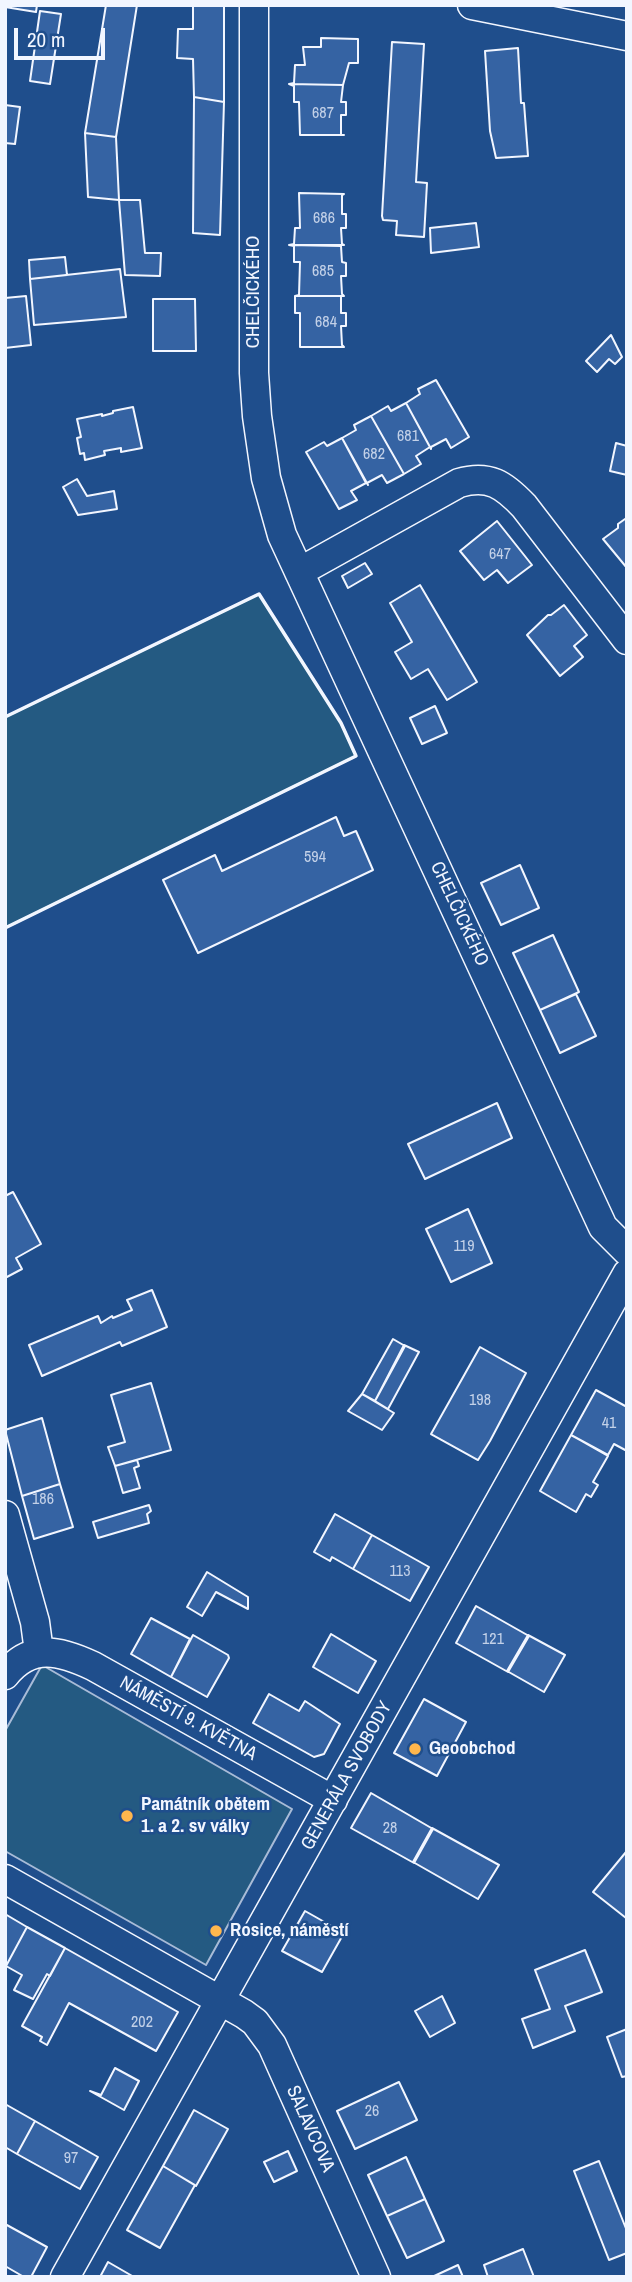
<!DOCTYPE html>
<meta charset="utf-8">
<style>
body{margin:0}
#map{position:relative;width:632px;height:2282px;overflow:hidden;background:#1f4e8c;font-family:"Archivo Narrow",sans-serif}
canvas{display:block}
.frame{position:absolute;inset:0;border:7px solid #f2f6ff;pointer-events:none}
.scale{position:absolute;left:14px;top:28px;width:91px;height:32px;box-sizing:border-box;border:4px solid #f2f6ff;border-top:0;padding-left:9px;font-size:21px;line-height:24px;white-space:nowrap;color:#f2f6ff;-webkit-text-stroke:5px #1f4e8c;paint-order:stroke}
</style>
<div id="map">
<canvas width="632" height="2282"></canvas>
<div class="frame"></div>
<div class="scale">20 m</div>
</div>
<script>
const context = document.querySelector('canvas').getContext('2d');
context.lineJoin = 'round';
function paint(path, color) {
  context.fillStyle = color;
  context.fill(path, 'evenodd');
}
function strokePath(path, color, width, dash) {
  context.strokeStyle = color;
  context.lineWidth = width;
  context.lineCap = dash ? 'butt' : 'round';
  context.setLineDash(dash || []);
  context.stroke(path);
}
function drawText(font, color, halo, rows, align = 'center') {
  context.font = font + ' "Archivo Narrow",sans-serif';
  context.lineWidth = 5;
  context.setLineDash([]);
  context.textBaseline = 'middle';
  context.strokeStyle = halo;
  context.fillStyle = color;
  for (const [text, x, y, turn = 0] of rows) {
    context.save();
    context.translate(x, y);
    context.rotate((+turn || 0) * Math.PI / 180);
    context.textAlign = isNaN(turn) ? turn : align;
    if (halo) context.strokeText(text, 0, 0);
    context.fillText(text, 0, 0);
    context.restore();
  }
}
const green = new Path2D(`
 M259,594L341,723L356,756L5,928V717Z
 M42,1665L292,1809L206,1965L5,1851V1731Z`);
const building = new Path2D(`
 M5,5H37L36,12L5,7Z
 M106,5H137L116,137L85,133Z
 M193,5H224V102L194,97L193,59L177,58L178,29H193Z
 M40,11L61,14L50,84L30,81Z
 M321,38L358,39V63H349L343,85L289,84L294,83L295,65H305L303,47H321Z
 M392,42L424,44L416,182L427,183L424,237L396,235L397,221L383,220L382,216Z
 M518,48L521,103H524L528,156L496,158L490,131L485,51Z
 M289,84L343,85L341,102H346V115H341V135H344H300L299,102H294V86Z
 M194,97L224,102L220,235L193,233Z
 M5,105L20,107L15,144L5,143Z
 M85,133L116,137L119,200L88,197Z
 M299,193L344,194L342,195V214H346V228H341L342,244L344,245H289L294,244L295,228H300Z
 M119,200H140L145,253H161L160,276L125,275Z
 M476,223L479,247L431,253L430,228Z
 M289,245L341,246L342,262L346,263V276H341L342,294L344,296H295L299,295L300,262H294V246Z
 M65,257L67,275L30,279L29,260Z
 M120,269L126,317L34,325L30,279Z
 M26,296L31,345L5,348V298Z
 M295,296H341V313H346V326H341L342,345L344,347H300V313H295Z
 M153,299H195L196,351H153Z
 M611,335L622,357L615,364L609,359L597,372L586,361Z
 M436,380L469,437L451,448L446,439L431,447V449L406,403L420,394L418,389Z
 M406,403L430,447L416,456L421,464L404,474L371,416L388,406L391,411Z
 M133,407L142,448L121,452V448L104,451L105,455L85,460L84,453L80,454L77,438L81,437L77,419L102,414V416L113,413V411Z
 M371,416L404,474L387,483L382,475L367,483L368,485L342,438L356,430L354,425Z
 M342,438L366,483L351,491L357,500L339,509L306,452L324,442L327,446Z
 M616,443L627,446V475L610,471Z
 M77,479L87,496L114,491L117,509L78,515L63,487Z
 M625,519H627V568L603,539L618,528V524Z
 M497,521L532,565L508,583L497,570L484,580L460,551Z
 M365,563L372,574L348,588L342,576Z
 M420,585L477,682L447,700L428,669L411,679L395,652L412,642L390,603Z
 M564,605L587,635L574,646L583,657L560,676L527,635L548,615H551Z
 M435,706L447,733L422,744L410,718Z
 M336,817L344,836L356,831L373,870L198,953L163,880L215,855L222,871Z
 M520,865L539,908L501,925L481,883Z
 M553,935L579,992L540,1010L513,953Z
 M576,994L596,1036L560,1053L540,1010Z
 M497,1103L512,1138L425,1179L408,1144Z
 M13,1192L41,1244L16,1258L22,1269L5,1278V1196Z
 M468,1209L492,1263L451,1282L426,1229Z
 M152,1290L167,1327L122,1346L120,1342L42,1376L29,1345L98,1316L101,1323L112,1316L113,1318L132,1310L127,1300Z
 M393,1339L405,1346L375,1401L362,1394Z
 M404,1345L419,1352L388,1409L375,1401Z
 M480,1347L526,1373L490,1441L478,1460L431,1434Z
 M151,1383L171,1450L115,1466L108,1447L125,1442L111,1395Z
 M596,1390L627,1407V1451L614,1444L608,1455L571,1435Z
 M362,1394L394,1413L382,1430L348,1411Z
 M42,1418L60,1484L22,1496L5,1430Z
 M571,1435L608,1456L593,1482L598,1485L591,1497L586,1494L576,1512L540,1491Z
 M137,1460L139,1466L134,1468L140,1488L123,1493L115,1466Z
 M60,1484L73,1527L34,1539L22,1496Z
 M149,1505L151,1511L147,1514L149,1523L98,1538L93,1522Z
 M335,1514L372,1535L353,1569L332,1557L330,1561L314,1552Z
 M372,1535L429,1567L410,1601L353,1569Z
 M207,1572L248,1597V1609L216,1592L202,1616L187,1607Z
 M476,1606L529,1636L508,1672L456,1643Z
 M151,1618L190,1639L171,1677L131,1654Z
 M331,1634L376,1661L358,1693L313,1667Z
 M193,1635L228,1655L229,1658L207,1697L171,1677Z
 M528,1635L565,1655L544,1692L507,1671Z
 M269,1694L299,1711L305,1701L340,1724L324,1754L314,1757L253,1723Z
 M424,1699L466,1722L437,1776L394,1753Z
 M371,1793L433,1829L414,1863L351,1828Z
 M432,1828L499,1865L478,1899L413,1862Z
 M626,1852L627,1917L626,1918L593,1892Z
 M305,1911L344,1933L322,1972L282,1951Z
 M5,1914L27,1927L6,1966L5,1965Z
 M27,1927L65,1948L50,1976L47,1974L33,1999L14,1990L22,1975L6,1966Z
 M65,1948L178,2012L156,2051L69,2003L47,2045L40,2041L42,2037L22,2026Z
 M585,1950L602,1992L565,2006L575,2031L533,2048L522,2019L550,2009L535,1970Z
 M442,1996L455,2023L430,2037L415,2011Z
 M627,2029V2076L622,2077L607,2037Z
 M115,2068L139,2081L124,2110L90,2091L101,2095Z
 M399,2082L417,2120L355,2149L337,2111Z
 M5,2104L35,2121L17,2154L5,2147Z
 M194,2110L228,2129L196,2186L163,2166Z
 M35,2121L98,2157L80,2189L17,2154Z
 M288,2151L297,2171L274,2182L264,2162Z
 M406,2157L425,2199L387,2216L368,2175Z
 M599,2161L627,2231V2253L609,2260L574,2171Z
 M163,2166L195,2185L160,2248L127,2230Z
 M425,2199L444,2241L407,2258L387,2216Z
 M5,2224L47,2247L31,2277H24L5,2266Z
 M523,2249L534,2277H488L484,2265Z
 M108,2262L134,2277H100Z
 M458,2265L463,2277H432Z`);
const street = new Path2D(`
 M254,5V373L257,416L266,478L282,535L603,1227L627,1251
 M472,5L627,36
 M299,572L459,483C489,474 504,485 524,506L627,640
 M5,1515L35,1622L39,1652
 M5,1675C31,1642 61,1651 93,1666L333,1800
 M5,1879L244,2014L255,2022L272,2045L376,2277
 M65,2277L627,1274`);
const wall = new Path2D(`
 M5,717L259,594L341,723L356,756L5,928`);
const markers = [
 [415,1749,7,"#ffb74d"],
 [127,1816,7,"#ffb74d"],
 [216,1931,7,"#ffb74d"]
];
const numberNames = [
 ["687",323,114],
 ["686",324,219],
 ["685",323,272],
 ["684",326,323],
 ["681",408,437],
 ["682",374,455],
 ["647",500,555],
 ["594",315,858],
 ["119",464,1247],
 ["198",480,1401],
 ["41",609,1424],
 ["186",43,1500],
 ["113",400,1572],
 ["121",493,1640],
 ["28",390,1829],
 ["202",142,2023],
 ["26",372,2112],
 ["97",71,2159]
];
const streetNames = [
 ["CHELČICKÉHO",254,292,-90],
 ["CHELČICKÉHO",459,914,65],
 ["NÁMĚSTÍ 9. KVĚTNA",188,1719,29],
 ["GENERÁLA SVOBODY",347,1776,-61],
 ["SALAVCOVA",310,2129,66]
];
const poiNames = [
 ["Geoobchod",429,1749],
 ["Památník obětem",141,1805],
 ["1. a 2. sv války",141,1827],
 ["Rosice, náměstí",230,1931]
];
paint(green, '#245a82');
strokePath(green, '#a8bbd7', 2);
paint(building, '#3563a3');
strokePath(building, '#f2f6ff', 2);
strokePath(street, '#f2f6ff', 31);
strokePath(street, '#1f4e8c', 28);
strokePath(wall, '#f2f6ff', 3.5);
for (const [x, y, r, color] of markers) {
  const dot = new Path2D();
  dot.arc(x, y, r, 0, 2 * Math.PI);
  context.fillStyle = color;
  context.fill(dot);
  strokePath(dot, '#1f4e8c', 2.5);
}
drawText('16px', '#c3d1e8', null, numberNames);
drawText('19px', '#f2f6ff', '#1f4e8c', streetNames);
drawText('bold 19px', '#f2f6ff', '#1f4e8c', poiNames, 'left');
</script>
